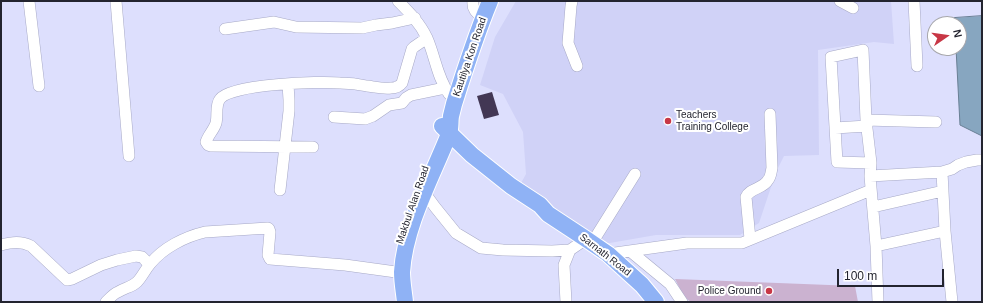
<!DOCTYPE html>
<style>
body{margin:0}
#map{position:relative;width:983px;height:303px;overflow:hidden;background:#dddffd;font-family:Arial,sans-serif}
canvas{display:block}
.frame{position:absolute;inset:0;border:2px solid #23242f;pointer-events:none}
.north{position:absolute;left:927px;top:16px;width:40px;height:40px;box-sizing:border-box;background:#fff;border:1px solid #a7a7ac;border-radius:50%;rotate:77deg;font-size:11px;font-weight:700;line-height:16px;text-align:center;color:#23242f}
.north::after{content:'';display:block;margin:auto;width:14px;height:18px;background:#c83746;clip-path:polygon(50% 0,100% 100%,50% 72%,0 100%)}
.scale{position:absolute;left:837px;top:269px;width:107px;height:18px;box-sizing:border-box;border:2px solid #23242f;border-top:0;padding-left:5px;font-size:12px;line-height:14px;white-space:nowrap;color:#23242f;-webkit-text-stroke:3px #fff;paint-order:stroke}
</style>
<div id="map">
<canvas width="983" height="303"></canvas>
<div class="frame"></div>
<div class="north">N</div>
<div class="scale">100 m</div>
</div>
<script>
const context = document.querySelector('canvas').getContext('2d');
context.lineJoin = 'round';
function paint(path, color) {
  context.fillStyle = color;
  context.fill(path, 'evenodd');
}
function strokePath(path, color, width, dash) {
  context.strokeStyle = color;
  context.lineWidth = width;
  context.lineCap = dash ? 'butt' : 'round';
  context.setLineDash(dash || []);
  context.stroke(path);
}
function drawText(font, color, halo, rows, align = 'center') {
  context.font = font + ' Arial,sans-serif';
  context.lineWidth = 4;
  context.setLineDash([]);
  context.textBaseline = 'middle';
  context.strokeStyle = halo;
  context.fillStyle = color;
  for (const [text, x, y, turn = 0] of rows) {
    context.save();
    context.translate(x, y);
    context.rotate((+turn || 0) * Math.PI / 180);
    context.textAlign = isNaN(turn) ? turn : align;
    if (halo) context.strokeText(text, 0, 0);
    context.fillText(text, 0, 0);
    context.restore();
  }
}
const built = new Path2D(`
 M516,1H891L894,44L874,42L818,50L819,155L784,156L776,172L759,223L740,235H656L604,244L521,183L526,174L523,132L503,94L480,85L495,37Z`);
const green = new Path2D(`
 M675,279L855,286L858,302H691L684,297Z`);
const water = new Path2D(`
 M982,16V136L960,125L956,48H959V24H954V18Z`);
const building = new Path2D(`
 M492,92L499,115L484,119L477,96Z`);
const minor = new Path2D(`
 M29,1L39,86
 M116,1L129,156
 M398,1C409,12 420,23 427,38C435,56 437,77 449,94
 M473,1C472,10 477,13 483,18
 M572,1L571,6L568,43L577,66
 M840,1L853,8
 M914,1L917,66
 M225,29L274,22L296,27L362,28L376,25L392,23L415,18
 M334,117L365,119L373,116L389,105L402,103L406,98L411,95L445,88
 M866,120L936,122
 M835,128L867,126
 M313,147L211,146L208,145L206,142C208,135 214,130 216,123C218,116 215,105 220,99C230,84 320,81 340,83C349,83 358,84 367,86C375,87 383,89 391,88C396,88 399,87 402,83L412,49L414,47L427,38
 M871,163L837,162L831,57L863,50L866,120L871,163L870,176L876,246L878,302
 M942,172L945,231L952,302
 M870,176L942,172L952,169L958,165L966,162L977,160H982
 M280,190L289,111V100L288,84
 M424,192L435,207L456,233L481,248L503,250L552,251L570,250
 M873,207L943,191
 M750,239L746,197C750,188 763,189 768,180C771,177 771,172 772,168L770,114
 M592,243L635,174
 M1,245C12,242 21,241 31,246L67,280L72,279L101,265L117,260L136,256L142,257L149,264
 M876,246L945,231
 M630,251L670,284L682,302
 M608,254L687,243H742L871,190
 M106,302C110,298 113,294 118,292C124,288 132,287 137,282C142,277 145,270 150,264C163,248 184,237 205,232L268,228L269,229L270,232L268,255L270,259L345,265L396,272
 M566,302L564,265L570,250L586,239`);
const highway = new Path2D(`
 M442,126L472,155L511,186L540,205L548,214L586,239L608,254L642,285L656,302
 M405,302C404,292 402,282 402,272C405,225 432,177 449,134C451,128 450,122 451,116C452,112 453,108 454,104C465,69 476,35 490,1`);
const markers = [
 [668,121,4,"#c83746"],
 [769,291,4,"#c83746"]
];
const streetNames = [
 ["Kautilya Kon Road",470,57,-71],
 ["Makbul Alan Road",413,205,-71],
 ["Sarnath Road",605,255,38]
];
const poiNames = [
 ["Teachers",676,115],
 ["Training College",676,127],
 ["Police Ground",761,291,"right"]
];
paint(built, '#d0d2f7');
paint(green, '#cbb2d0');
paint(water, '#87a6c0');
strokePath(water, '#697f94', 1);
paint(building, '#423754');
strokePath(minor, '#a7a9c6', 12);
strokePath(highway, '#fff', 18);
strokePath(minor, '#fff', 11);
strokePath(highway, '#8fb2f5', 16);
for (const [x, y, r, color] of markers) {
  const dot = new Path2D();
  dot.arc(x, y, r, 0, 2 * Math.PI);
  context.fillStyle = color;
  context.fill(dot);
  strokePath(dot, '#fff', 1.5);
}
drawText('10px', '#23242f', '#fff', streetNames);
drawText('10px', '#23242f', '#fff', poiNames, 'left');
</script>
